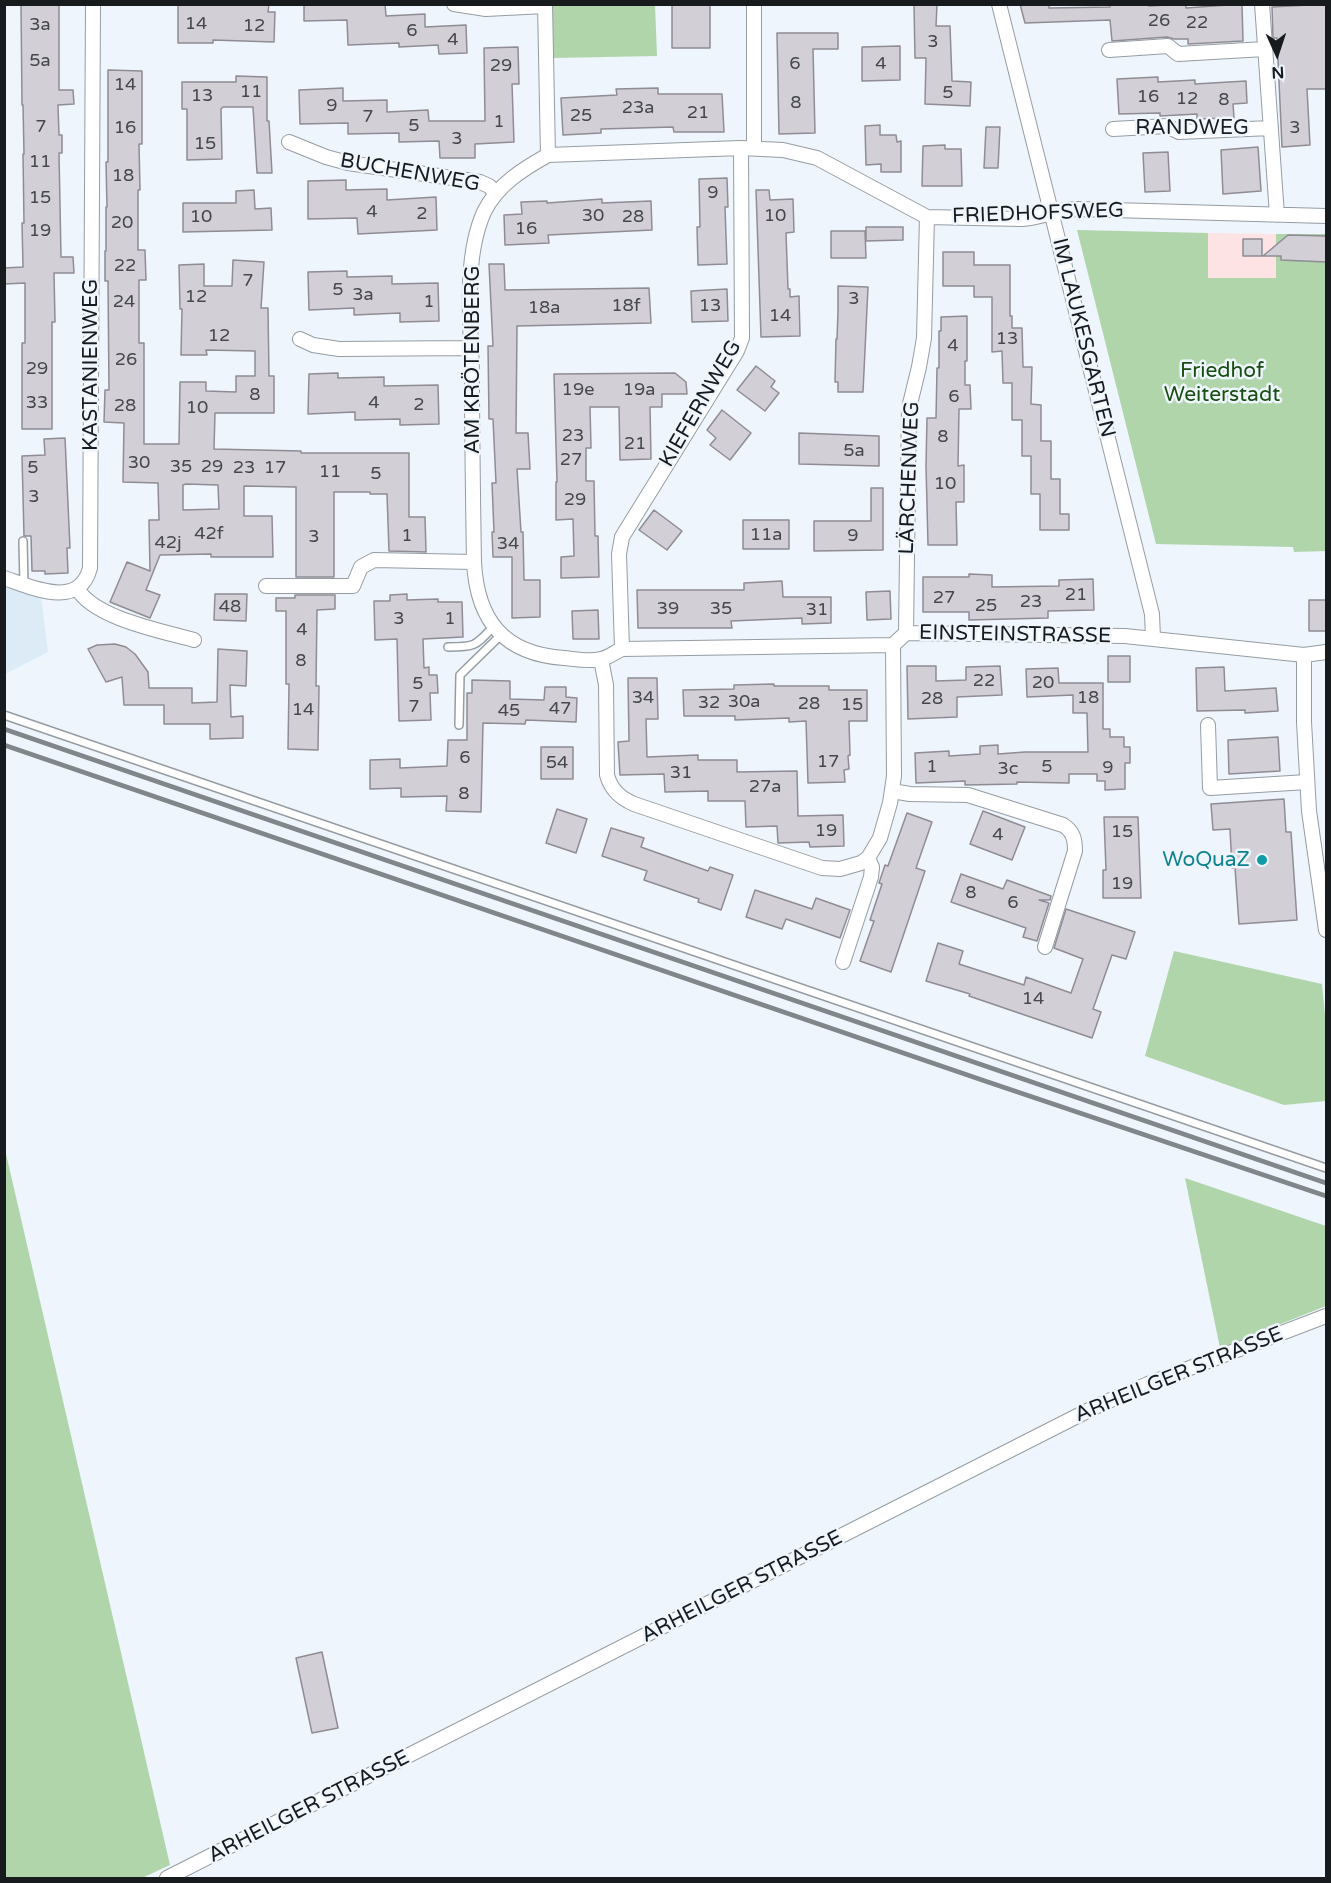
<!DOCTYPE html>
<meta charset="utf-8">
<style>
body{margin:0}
#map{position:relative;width:1331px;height:1883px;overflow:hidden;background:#eef5fc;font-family:"Varela Round",sans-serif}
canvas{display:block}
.frame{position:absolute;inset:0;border:6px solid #181b1d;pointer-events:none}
.north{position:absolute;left:1247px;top:24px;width:60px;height:60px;-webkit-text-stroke:4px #eef5fc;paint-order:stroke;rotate:177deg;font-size:16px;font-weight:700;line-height:24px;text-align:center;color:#181b1d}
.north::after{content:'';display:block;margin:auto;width:21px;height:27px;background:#181b1d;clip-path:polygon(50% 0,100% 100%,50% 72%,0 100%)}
</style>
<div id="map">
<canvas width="1331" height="1883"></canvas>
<div class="frame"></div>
<div class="north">N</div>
</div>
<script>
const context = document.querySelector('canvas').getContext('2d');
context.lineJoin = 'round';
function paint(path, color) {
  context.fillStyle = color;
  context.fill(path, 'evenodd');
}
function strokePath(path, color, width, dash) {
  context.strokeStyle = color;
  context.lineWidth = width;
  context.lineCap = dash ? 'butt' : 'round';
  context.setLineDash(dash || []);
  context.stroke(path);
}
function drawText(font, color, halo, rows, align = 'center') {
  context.font = font + ' "Varela Round",sans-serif';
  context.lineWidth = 5;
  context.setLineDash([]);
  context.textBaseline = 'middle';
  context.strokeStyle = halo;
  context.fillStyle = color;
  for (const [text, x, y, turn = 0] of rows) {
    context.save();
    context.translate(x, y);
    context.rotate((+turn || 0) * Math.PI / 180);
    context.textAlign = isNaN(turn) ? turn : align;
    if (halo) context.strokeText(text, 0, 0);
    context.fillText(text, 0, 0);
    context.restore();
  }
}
const built = new Path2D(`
 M5,584L41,596L48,652L5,674Z`);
const industrial = new Path2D(`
 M1208,233L1276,234V278H1208Z`);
const green = new Path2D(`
 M551,5H655L657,56L553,58Z
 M1077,230L1208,233V278H1276V234H1326V551L1294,552L1293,547L1156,544Z
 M1174,951L1322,984L1326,1026V1101L1284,1105L1145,1056Z
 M4,1145L170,1865L142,1878H5Z
 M1185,1178L1326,1226V1306L1220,1348Z`);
const building = new Path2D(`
 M21,4H59V90H73L74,104L58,105L59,135H62V153H59L61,257H73L74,273H54L55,322H52V429H22V343H25V283L4,284V268L23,267L22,223H24L23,154H24L23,105H22Z
 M178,4H269L268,12H275L274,42L213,40V43H178Z
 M304,4H385L386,16L425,14V27L466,25L467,53L439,54L438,45L399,47V43L348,45L347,20L304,21Z
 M672,4H710V48H672Z
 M914,4H937L936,26H950L952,81L971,82L970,106L925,104L926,58H915Z
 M1020,4H1049V8L1110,7V5L1123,4H1148L1149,6L1186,4V8L1242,4L1243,41L1188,44V39H1174L1167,37L1112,41L1110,20L1025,23Z
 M1326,4V89H1307L1310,145L1282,147L1277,38H1273L1272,7Z
 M777,33H838V49H813L815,133L779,134Z
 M900,46V80L862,81V47Z
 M518,47L519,84H512L514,142L475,144V158H440L439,141L399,142V133L348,134V123L300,124L299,90L343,88V101L387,100V112L428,110L429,121H485L484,48Z
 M108,70L142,71V144H139L140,190H138V250H145L146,280H139V343H144V444H179L180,382H206V391L236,392V376H255V351L206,350L207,355H181L182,309H180L179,265L204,264V286H232L233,260L264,262L261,308H268L269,376H274V413H215L214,449L301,451V453H409V517H425L426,552L389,551L387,494H370V492H334V577H296V487L244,486V516H272L273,557H211V554L160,555L146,590L160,595L150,618L110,602L127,562L150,571L149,520H159L158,483L123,482L124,423L104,422L105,390H109L108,281H105V251H106V207H107L106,162H108ZM186,484L218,485L219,509L183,510V485Z
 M236,76L267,77V121H269L272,173H257L253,107H223L221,109L222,159L187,160V109H182V82H236Z
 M1158,77V82L1195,80V84L1246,81L1247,103L1233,104L1234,118L1197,119V114L1160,116V113L1119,114L1117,79Z
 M658,88V94H722L724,132H674L673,127L601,129V133L563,135L561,98L617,95L616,89Z
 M880,125V135H896L897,142L901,141V172H881V164L866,165L865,126Z
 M986,127H1000L998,168H984Z
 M945,145V149H961L962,186H922L923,146Z
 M1258,147L1261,191L1223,194L1221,150Z
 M1168,152L1170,191L1145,192L1143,153Z
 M727,178L728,207H725L727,264L698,265L697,227H700L699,179Z
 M346,180V190L387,189V200L436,197L437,230L358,234L357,218L308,219V181Z
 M254,190L255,209L271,208L272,230L183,232V203H236V191Z
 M756,190H769L770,200L793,199L794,232L786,233L788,289H790V297L799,296L800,336L761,337Z
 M602,199V203L651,201L652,230L548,235L549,243L505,245L504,215L522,214L521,202L547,201V203Z
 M866,227H903V240L866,241Z
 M831,231H865L866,258H831Z
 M1288,235L1326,236V262L1281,260V256H1263Z
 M1243,239H1262V256H1243Z
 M943,252H974V265H1010V316H1012V328H1022L1023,367H1032L1031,404L1041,405V441H1051V479H1060V514H1069V530H1040V494H1031V456H1022V420H1012V383H1003L1002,351L992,352V297H974V286H943Z
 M489,264H504L505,290L649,288L651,323L517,326L516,433H528L530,469H517L521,532H523L524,580H540V617L512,618V557H493L492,532H494L492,483H496L493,419H489L488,346H493Z
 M347,271V277L392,276V284L438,283L439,321L400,322V313L354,315V308L309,310L308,272Z
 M838,286L868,287L863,392H838V382H835L836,339H837L838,311Z
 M727,289L728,321L692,322L691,291Z
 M967,316V361H965V385H970L971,409H959L958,466L964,465V502H956L957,545H928L926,466L927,418H936L937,368H939V331H941V317Z
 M756,366L775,381L771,387L779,393L765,411L737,390Z
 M338,373V378L384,377V386L438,385L439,424L400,425V419L355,420V412L308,414L309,374Z
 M675,373L686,382L687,394H662V407H650L651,459L620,460L619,407H590L591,448H586V481H594L595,536H598L599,577L561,578V557L574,556L573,519L556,520V482H557L554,374Z
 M722,410L751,433L730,460L710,445L716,438L707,430Z
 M799,433L879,436V466L799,464Z
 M65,438L70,548H67L68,573L45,574V571H32L31,536H24L22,456L45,455L44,439Z
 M871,488H883V550L814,551V521H871Z
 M654,510L682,531L667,550L639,530Z
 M743,520H789V549H743Z
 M969,574L992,575V587L1059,586V580L1093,579L1094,610L1048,611V618L969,620V612H923V577H969Z
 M782,581L783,597H831V623L802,624V618L731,621L732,628H638L637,590H744V583Z
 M890,591L891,619L867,620L866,592Z
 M215,594H247L246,621L214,620Z
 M407,594V600L438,599V602H462L463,637L423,639L424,668L429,667V675H437L438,693H430L431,720L399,721L397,639L375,640L374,601H390V595Z
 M295,595H335V609L317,610L316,686H319L318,750L288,749L289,684H286V611H276V598H295Z
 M1309,600H1326V631H1309Z
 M598,610L599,639H573L572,611Z
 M115,644L126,647L135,654L148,672L149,688H192V703L217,702L218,649L247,651L246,686L230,685L231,717L243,716V738L210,739V724H164V705H124L122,677L106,682L88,649L97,645Z
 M1108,656H1130V682H1108Z
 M907,666H936V681L966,680V667L1000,666L1002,695L957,697V717L908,719Z
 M1224,667L1225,691L1276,688L1278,711L1245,713V710L1197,711L1196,668Z
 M1058,668L1059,683H1103V729H1110V737H1124V747H1130V763H1125V789L1105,790V781H1097V774H1069V783L1017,782V784L965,785V781L916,783L915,753L949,751V756L980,754V746L998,745V754L1025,752H1088L1087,713H1073V695L1027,697L1026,669Z
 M628,678H657L658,719H646L647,757L698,755V760H737V772L797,771L798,816L843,815L844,846L810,847L809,842L778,843L777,826L746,827L745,801H708V791L665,792L664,774L620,775L618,742L629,741Z
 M472,680L510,681V699L544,700L545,687H566V697L577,698L576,722L526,720L525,724L483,723L481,812L446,811L447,796L401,797V788L370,789V760L400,759V768L447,766L448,740H467V693H472Z
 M774,684V686H829V690H867V721H849L850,755L848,756L849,769L844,770L845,782L808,783L806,721L789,722V718L735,720V716H684L683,690L734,689V685Z
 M1278,737L1280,771L1229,774L1228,740Z
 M541,747H573V779H541Z
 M1284,799L1286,832H1291L1297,920L1239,924L1235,868H1232L1230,829L1213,830L1211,804Z
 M557,809L587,819L576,853L546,843Z
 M983,811L1025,827L1012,860L970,844Z
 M907,813L932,822L916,868L925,871L891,972L860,961L874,921L870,920L882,884L879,883L885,865L888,866Z
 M1104,817H1138L1141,898H1103V870H1106Z
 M611,828L644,838L641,847L708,871L710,867L733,875L721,910L698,902L699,899L644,880L647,871L602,856Z
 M961,874L1003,889L1007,880L1051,896L1050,900H1039L1049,903L1037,941L1023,937L1026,928L951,902Z
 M755,890L812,909L816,898L850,910L840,938L786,919L782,929L746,917Z
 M1066,909L1135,932L1126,959L1112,955L1093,1009L1101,1012L1092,1038L969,996L970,994L926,981L938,943L963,951L959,964L1024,985L1026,977L1071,993L1083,959L1054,948Z
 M322,1652L338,1728L312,1733L296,1658Z`);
const service = new Path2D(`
 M23,541L24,585
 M448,647C476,647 475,646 494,626
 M4,715L1326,1168
 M459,725L460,675L502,634`);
const minor = new Path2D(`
 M454,4L486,9L545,6
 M545,4L548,155
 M754,4V148
 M999,4L1152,614L1153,638
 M1262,4L1277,215
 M1109,50L1168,46L1178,54L1265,49
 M1113,129L1167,126L1179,132L1271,128
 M289,142L326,157L348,163L480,182L489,186L496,193
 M1326,216L1077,209C1058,209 1041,218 1022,219L927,217L817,158L783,150L741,148L548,155C523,169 497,185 484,212C463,259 471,324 472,375C472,437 473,500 474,562C477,621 504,654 564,658C575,659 590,662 601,659C608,658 615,652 622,649L893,645L906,633L1125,636L1304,655L1326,652
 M300,339L313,345L339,349L471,348
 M4,578C31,587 79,610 90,568L93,4
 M266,586H353L361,567L374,560L474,562
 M77,588C93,618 162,631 194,640
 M906,633L909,408L919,367L924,338L927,217
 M622,649L619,554L622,537L737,351L742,338L741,148
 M1304,655V722L1309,811L1326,930
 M601,659L606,685L607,775C611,790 620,798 634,804L822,868L840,869L861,863L868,858L880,838L890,803L894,776L893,645
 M1208,725L1210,788L1307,782
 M892,791L910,794L968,795L1063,825C1073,831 1075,839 1075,851L1045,947
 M843,962L871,877L872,867L868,858
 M167,1878L1099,1405L1148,1384L1326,1316`);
const rail = new Path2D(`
 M4,729L1326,1183
 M4,745L985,1081L1326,1196`);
const markers = [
 [1262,860,6,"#0f9aa8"]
];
const numberNames = [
 ["26",1159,21],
 ["22",1197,23],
 ["14",196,24],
 ["3a",40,25],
 ["12",254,26],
 ["6",412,31],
 ["4",453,40],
 ["3",933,42],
 ["5a",40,61],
 ["6",795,64],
 ["4",881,64],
 ["29",501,66],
 ["14",125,85],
 ["11",251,92],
 ["5",948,93],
 ["13",202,96],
 ["16",1148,97],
 ["12",1187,99],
 ["8",1224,100],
 ["8",796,103],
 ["9",332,106],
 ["23a",638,108],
 ["21",698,113],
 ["25",581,116],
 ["7",368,117],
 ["1",499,122],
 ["5",414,126],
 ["7",41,127],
 ["16",125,128],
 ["3",1295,128],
 ["3",457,139],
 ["15",205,144],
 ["11",40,162],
 ["18",123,176],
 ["9",713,193],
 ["15",40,198],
 ["4",372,212],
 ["2",422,214],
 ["30",593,216],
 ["10",775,216],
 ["10",201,217],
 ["28",633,217],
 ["20",122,223],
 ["16",526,229],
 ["19",40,231],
 ["22",125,266],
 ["7",248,281],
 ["5",338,290],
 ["3a",363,295],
 ["12",196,297],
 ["3",854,299],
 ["24",124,302],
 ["1",429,302],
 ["18f",626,306],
 ["13",710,306],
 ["18a",544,308],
 ["14",780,316],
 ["12",219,336],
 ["13",1007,339],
 ["4",953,346],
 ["26",126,360],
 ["29",37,369],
 ["19e",578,390],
 ["19a",639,390],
 ["8",255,395],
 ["6",954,397],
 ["33",37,403],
 ["4",374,403],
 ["2",419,405],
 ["28",125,406],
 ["10",197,408],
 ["23",573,436],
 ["8",943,437],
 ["21",635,444],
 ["5a",854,451],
 ["27",571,460],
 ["30",139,463],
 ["35",181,467],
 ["29",212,467],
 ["5",33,468],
 ["23",244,468],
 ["17",275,468],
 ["11",330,472],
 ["5",376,474],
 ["10",945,484],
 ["3",34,497],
 ["29",575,500],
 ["42f",209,534],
 ["11a",766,535],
 ["1",407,536],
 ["9",853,536],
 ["3",314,537],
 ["42j",168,543],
 ["34",508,544],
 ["21",1076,595],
 ["27",944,598],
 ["23",1031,602],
 ["25",986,606],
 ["48",230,607],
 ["39",668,609],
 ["35",721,609],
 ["31",817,610],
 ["3",399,619],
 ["1",450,619],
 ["4",302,630],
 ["8",301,661],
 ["22",984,681],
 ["20",1043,683],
 ["5",418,684],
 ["34",643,698],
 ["18",1088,698],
 ["28",932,699],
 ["30a",744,702],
 ["32",709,703],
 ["28",809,704],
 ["15",852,705],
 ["7",414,707],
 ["47",560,709],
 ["14",303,710],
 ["45",509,711],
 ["6",465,758],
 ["17",828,762],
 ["54",557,763],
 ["1",932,767],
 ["5",1047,767],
 ["9",1108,768],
 ["3c",1008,769],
 ["31",681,773],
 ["27a",765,787],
 ["8",464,794],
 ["19",826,831],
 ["15",1122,832],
 ["4",998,835],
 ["19",1122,884],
 ["8",971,893],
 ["6",1013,903],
 ["14",1033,999]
];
const streetNames = [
 ["RANDWEG",1192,128],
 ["BUCHENWEG",410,173,10],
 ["FRIEDHOFSWEG",1038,214,-2],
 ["IM LAUKESGARTEN",1083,338,76],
 ["AM KRÖTENBERG",473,360,-90],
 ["KASTANIENWEG",91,365,-90],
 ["KIEFERNWEG",701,404,-60],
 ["LÄRCHENWEG",910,478,-88],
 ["EINSTEINSTRASSE",1015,635,1],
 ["ARHEILGER STRASSE",1179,1375,-22],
 ["ARHEILGER STRASSE",742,1587,-27],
 ["ARHEILGER STRASSE",309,1807,-27]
];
const parkNames = [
 ["Friedhof",1222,371],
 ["Weiterstadt",1222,395]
];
const cultureNames = [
 ["WoQuaZ",1250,860]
];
paint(built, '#ddebf7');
paint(industrial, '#fee3e5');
paint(green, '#b0d5aa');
paint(building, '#d2cfd7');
strokePath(building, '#8f8c94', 1.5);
strokePath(service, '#959da3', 10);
strokePath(minor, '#959da3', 16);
strokePath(service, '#fff', 7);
strokePath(minor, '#fff', 14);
strokePath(rail, '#81868b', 4.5);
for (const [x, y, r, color] of markers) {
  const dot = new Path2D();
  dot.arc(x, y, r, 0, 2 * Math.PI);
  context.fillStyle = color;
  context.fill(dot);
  strokePath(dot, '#eef5fc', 2);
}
drawText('18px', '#46484c', null, numberNames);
drawText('21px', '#181b1d', '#eef5fc', streetNames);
drawText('21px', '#184d0f', '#eef5fc', parkNames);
drawText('21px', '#0d838f', '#eef5fc', cultureNames, 'right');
</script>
